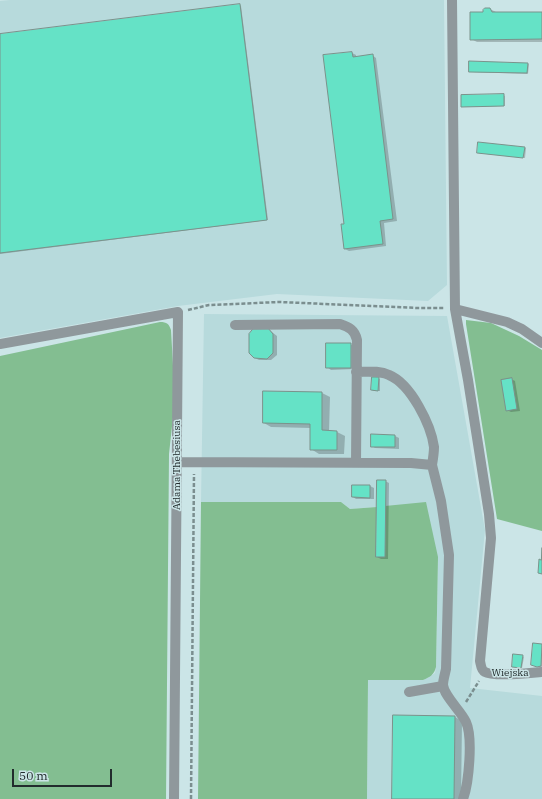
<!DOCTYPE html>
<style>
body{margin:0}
#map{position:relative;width:542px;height:799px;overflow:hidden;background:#cbe5e7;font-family:"IBM Plex Serif",serif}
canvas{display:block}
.scale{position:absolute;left:12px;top:769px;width:100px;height:18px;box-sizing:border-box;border:2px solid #222c2d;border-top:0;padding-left:5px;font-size:12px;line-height:14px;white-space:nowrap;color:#222c2d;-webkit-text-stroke:3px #cbe5e7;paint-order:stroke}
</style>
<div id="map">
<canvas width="542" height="799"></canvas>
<div class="scale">50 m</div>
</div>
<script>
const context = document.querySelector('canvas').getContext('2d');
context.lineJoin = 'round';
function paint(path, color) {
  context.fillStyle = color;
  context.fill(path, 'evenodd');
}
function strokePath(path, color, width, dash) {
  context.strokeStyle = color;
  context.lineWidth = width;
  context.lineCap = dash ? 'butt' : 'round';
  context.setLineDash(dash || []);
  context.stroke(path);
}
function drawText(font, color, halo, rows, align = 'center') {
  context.font = font + ' "IBM Plex Serif",serif';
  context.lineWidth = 3;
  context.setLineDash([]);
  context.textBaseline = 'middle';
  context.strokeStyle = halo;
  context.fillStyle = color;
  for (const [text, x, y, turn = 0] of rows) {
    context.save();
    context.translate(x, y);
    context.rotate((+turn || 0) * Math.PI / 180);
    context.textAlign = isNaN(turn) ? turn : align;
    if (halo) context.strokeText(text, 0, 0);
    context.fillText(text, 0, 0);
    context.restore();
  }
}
const built = new Path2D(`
 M10,0H444L447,285L428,301L277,294L178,306L0,338V1Z
 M204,314L447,316L485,530L470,688L542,696V799H367L368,680H423L429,677L435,673L436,667L438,557H376L377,507L350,509L341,502H201Z`);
const green = new Path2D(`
 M466,320L491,323L519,336L542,350V531L497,519L466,324Z
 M160,322C167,322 169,324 171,330L174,383L173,417L169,454L166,799H0V356Z
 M201,502H341L350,509L377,507L376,557H384L385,506L426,502L438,557L436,667C434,675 430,677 423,680H368L367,799H198Z`);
const shadow = new Path2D(`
 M240,5L241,6L268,220L0,254V35Z
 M490,9L496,12L542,13V42H477L471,39L484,13Z
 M352,53L356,55V58L372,55L376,58L397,221L384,223L386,246L349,251L345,249V224Z
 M527,64H529L528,74L471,72Z
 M503,95L505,96V106L464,107Z
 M524,148H526L525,158L478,153Z
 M268,329L277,336V355L271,360H259L255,358Z
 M350,344L354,346V369L331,370L327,367Z
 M378,378L380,379V391H374L372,390Z
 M511,379L515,381L520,411L511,412L507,410Z
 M264,392L322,393L330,397L329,432H337L345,436L344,454H319L311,449V428L271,427L264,423Z
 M372,435L395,436L399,438V449L375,448L372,446Z
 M385,481L389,483L388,559H381L377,557Z
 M370,486L374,488V499H356L353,497Z
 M534,644L542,645V667L535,666Z
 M523,656L524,657L522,668L513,666Z
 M455,717L462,721L461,799H393Z`);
const building = new Path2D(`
 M240,4L267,220L0,253V34Z
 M485,8H490L492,12H542V39L470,40V12H483V10Z
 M352,52L353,57L373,54L393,219L380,221L383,244L344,249L341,224H344L323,55Z
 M469,61L528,63L527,73L469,72Z
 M504,94V106L461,107V95Z
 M478,142L525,147L523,158L477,153Z
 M254,328H268L273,334V353L267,359L254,358L249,353V334Z
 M326,343H351V368H326Z
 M372,377H379L378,391L371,390Z
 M512,378L517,409L506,411L501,380Z
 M263,391L322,392V430L337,431V450H310V424L263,423Z
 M371,434L395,435V447H371Z
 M377,480H386L385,557H376Z
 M352,485H370V498L352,497Z
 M542,548V574L538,573L539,559L541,560Z
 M533,643L542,644L541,666L537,667L531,665Z
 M513,654L523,655L521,668L512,667Z
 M393,715L455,716L454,799H392Z`);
const path = new Path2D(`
 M188,310L209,305L280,302L418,308H444
 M466,702L479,681
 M191,799L194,474`);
const minor = new Path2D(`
 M452,0L455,309L468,380L489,514L491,538L480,661C481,665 481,670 485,672C493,677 532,673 542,672
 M455,309L507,322L522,329L542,343
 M235,325L340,324C349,327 355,330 357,340L356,463
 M0,344L178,312L174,799
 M356,372C367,372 379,370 389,375C411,384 431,425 434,447C434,453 433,459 432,465
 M177,462L411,463L432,465L441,501L449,555L446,669C445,674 443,680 443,685C444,696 461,711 466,722C473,737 469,783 463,799
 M409,692L443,686`);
const streetNames = [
 ["Adama Thebesiusa",177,465,-90],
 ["Wiejska",510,673]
];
paint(built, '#b7dadc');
paint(green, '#83be91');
paint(shadow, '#0003');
paint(building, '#65e2c6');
strokePath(building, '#7b928b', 1);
strokePath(path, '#7b8e8f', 2.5, [4, 2]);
strokePath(minor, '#8f989c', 10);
drawText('10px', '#222c2d', '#cbe5e7', streetNames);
</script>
